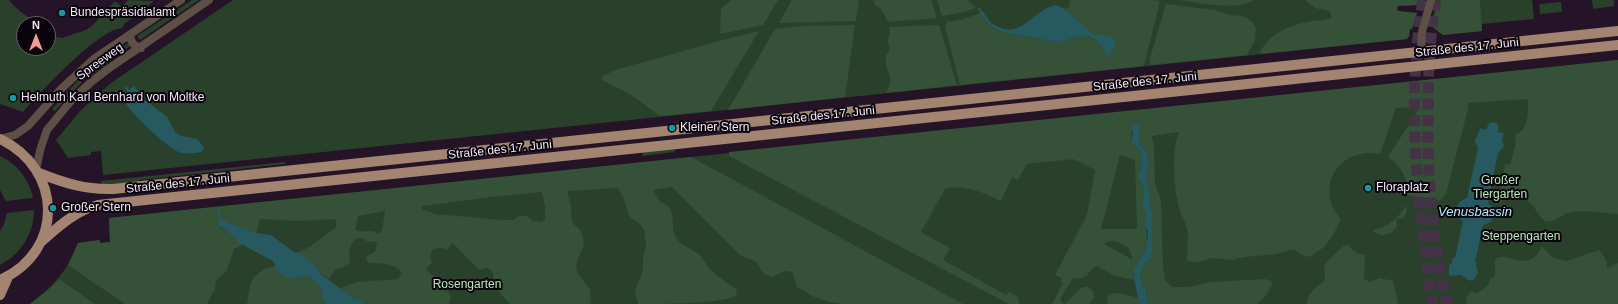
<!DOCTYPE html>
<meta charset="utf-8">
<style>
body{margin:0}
#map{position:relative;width:1618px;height:304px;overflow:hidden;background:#251327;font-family:Helvetica,sans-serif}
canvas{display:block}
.north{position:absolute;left:16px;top:16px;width:40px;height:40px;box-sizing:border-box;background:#09040b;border:1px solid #665e68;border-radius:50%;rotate:0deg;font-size:11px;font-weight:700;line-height:16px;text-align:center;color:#f2e6f4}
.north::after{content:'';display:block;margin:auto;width:14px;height:18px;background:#f59c94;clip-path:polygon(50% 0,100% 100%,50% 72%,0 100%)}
</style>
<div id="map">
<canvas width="1618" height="304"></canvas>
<div class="north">N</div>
</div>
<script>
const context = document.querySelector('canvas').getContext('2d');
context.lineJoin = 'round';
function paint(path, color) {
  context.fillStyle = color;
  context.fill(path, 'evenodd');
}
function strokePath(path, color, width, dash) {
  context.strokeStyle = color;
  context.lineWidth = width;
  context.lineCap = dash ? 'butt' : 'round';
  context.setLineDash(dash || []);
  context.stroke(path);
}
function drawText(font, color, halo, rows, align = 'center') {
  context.font = font + ' Helvetica,sans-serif';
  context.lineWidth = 4;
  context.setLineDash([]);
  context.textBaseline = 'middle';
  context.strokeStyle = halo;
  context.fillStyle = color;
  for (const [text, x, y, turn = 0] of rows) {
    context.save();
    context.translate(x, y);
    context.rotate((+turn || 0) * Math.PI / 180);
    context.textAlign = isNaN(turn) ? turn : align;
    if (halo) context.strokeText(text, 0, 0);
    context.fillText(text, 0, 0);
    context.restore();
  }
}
const green = new Path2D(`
 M0,0H9C18,11 29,19 41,24H24V48H48V32L56,37L62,38L86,30L93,25L115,1L122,7L128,0L154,1L124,24L123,28C99,28 40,93 23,112L0,104Z
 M192,0H199L140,40L137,36Z
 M233,0H1421L1419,5L1398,6L1397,9L1398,11L1417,13L1412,29H1410L1409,36L1407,39L103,175L101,151L91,152V155L68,158L56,140L81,110L111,83Z
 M1438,0H1532L1534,19L1482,24V31L1443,35L1430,25Z
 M1592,0H1614V6L1593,9Z
 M1561,2L1562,12L1540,14L1539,4Z
 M128,43L130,46L89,77L87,73Z
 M1618,60V304H30C52,288 69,269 78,243L100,240V243L110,242L109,218Z
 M79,79L82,82L55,111L52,109Z
 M674,148L675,152L642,156L644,151Z
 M0,156C17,164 29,179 33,198L6,201L0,190Z
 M285,162V164L140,180L138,182L106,185L101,184V181Z
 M34,210C34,234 21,254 0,265V231L4,224L7,213Z`);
const forest = new Path2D(`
 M731,0H778L763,25L720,34L721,9Z
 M792,0H859L856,21L779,23Z
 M874,0H931L937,18L888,22L881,9L875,5Z
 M937,0H968L976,8L964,12L942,16Z
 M1070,0H1153L1160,1L1144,66L960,85L945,26L947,22L964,19L980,13C994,37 1009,33 1033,37C1041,38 1049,42 1057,42C1067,41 1078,34 1087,36C1098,39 1102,51 1109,57L1099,35H1094L1065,9L1069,7Z
 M1179,0H1254C1235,11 1200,3 1179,0Z
 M1305,0H1421L1419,5L1398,6L1397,9L1398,11L1417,13L1412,29H1410L1409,36L1407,39L1259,54C1268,35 1287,26 1307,22C1316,20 1324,22 1332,17L1329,11L1315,8Z
 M1440,0H1480L1482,31L1443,35L1431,26Z
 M1166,4L1215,10L1234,16L1240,15L1247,18L1253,23L1256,28L1255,40L1247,55L1150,65V58Z
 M855,25L845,97L728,110L775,29L803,26Z
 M937,25H939L957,85L886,93C897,73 883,71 886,57C886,55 889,52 890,48L887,40L890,33L889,27Z
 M759,31L711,111L660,116L630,94L602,80L601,77L615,70L719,41Z
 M1618,60V214C1600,214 1587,208 1568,213C1561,215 1554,224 1546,221C1537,218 1536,201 1519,197C1511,194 1506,197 1500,203L1498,201L1505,164L1510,165L1515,147L1516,134C1529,130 1528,110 1528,99L1468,103V109L1446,194L1439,201L1407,195C1409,179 1401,166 1388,157L1420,107L1396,108L1380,154C1340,146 1313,187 1341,219C1333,236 1327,249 1308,257L1302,255L1294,249L1276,254L1245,257L1232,260L1211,258L1200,262H1192L1187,260C1187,250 1189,238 1187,229C1186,223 1182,217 1180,211C1174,191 1171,152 1179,132L1152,136L1154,148L1155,184L1161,200L1163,266L1165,280L1172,287H1188L1211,282L1265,279L1273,282L1266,296L1257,304H1147L1146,290L1141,284L1140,273L1144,264L1149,259L1152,248L1151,235L1152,227V209L1149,202V190L1146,176L1149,162L1147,153L1140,143L1139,129H1132L1131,143L1142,152V167L1137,176L1144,188L1142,204L1146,217L1144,226C1153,240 1140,261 1133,275L1135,280L1115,276L1097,266C1087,271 1088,281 1073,278L1060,299L1063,304H1052L1063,283H1061L1062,278L1055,275L1087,215L1095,170L1073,159L1027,164L1018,180L1012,177L1001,201C984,193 964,184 945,189L921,232L950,248L943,260L1006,295L1009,292L1018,297L1019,304H1009L729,156V152ZM1120,155L1135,160L1137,229H1101ZM1109,241L1117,242L1128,247L1133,260L1104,244Z
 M691,157L963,304H844L829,302L815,297L816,298L797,287L792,272L785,271L772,277L763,273C753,256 757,263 740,255L672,187L653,190L660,202C681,208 667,228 678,240C683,246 694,250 701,256C704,260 706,265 710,269C717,277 728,282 737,290L736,296C716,304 664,304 638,304L635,291L643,271V259L646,246L644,230L640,224L629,216L623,197L618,188L567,191L571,207L572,222L581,231L583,237L584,245L577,261L576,267L578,274L590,289L591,304H510L492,284L494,277L491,270L486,268L480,270L477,268L453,243L446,250L440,247L432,250L430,257L432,262L426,269L450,294L451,297L449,304H364L361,300L355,299L340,288L357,282L398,279L402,273C396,263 379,263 369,263L366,259L368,255L375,252L377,242L366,241L363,238L355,239C348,248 349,253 350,263C340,271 335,265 330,279L321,274L314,263L305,259L299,252L311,246L336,227V219L299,221L260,219L256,233L225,221H218L220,228L226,230L242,245L234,249L227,270L216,281L215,288L207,304H125L68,265L78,243L100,240V243L110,242L109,218ZM542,192L545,206V219L541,222L533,221L527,216H519L514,220H503L435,214L422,209V206L491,197ZM385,211L382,230L379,234C370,227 363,235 355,229L358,216Z
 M1405,206L1407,209C1407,216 1403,219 1396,219L1397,226C1392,236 1380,238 1372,230C1387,228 1398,219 1405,206Z
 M1345,245L1349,246C1354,252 1358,254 1365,255L1364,279L1370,282L1380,278L1393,281L1398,304H1306L1309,295L1316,287L1322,283L1325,279L1324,267L1330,258Z
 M1542,246L1553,258L1567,261L1599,250L1607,261V268L1618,263V304H1467L1466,296H1468L1470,292L1477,293L1489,285V280L1495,276V259C1509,250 1528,276 1542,246Z
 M276,265L293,279L306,276L312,278L323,292V300L326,304H247L250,286L254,277L265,268L273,267Z
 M59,279L95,304H30L50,288Z
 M1083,287H1088L1093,292L1094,298L1089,304H1064C1071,300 1075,292 1083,287Z
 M1114,293H1120L1139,298L1140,304H1107L1108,296Z`);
const water = new Path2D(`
 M1056,5L1065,9L1094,35H1107L1115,39V47L1109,57C1102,51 1098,39 1088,36C1078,34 1067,41 1057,42C1049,42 1041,38 1033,37C1009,33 994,36 980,13L981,10C986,14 988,21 993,24C1022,42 1031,10 1056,5Z
 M134,86L145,100L167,117L176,133L181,136L197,139L204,147L202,152C197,153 186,154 181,153C170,150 130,113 126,103C125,100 126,96 125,93Z
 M1494,122L1498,124V132L1504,133L1502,139L1504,146L1498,153L1488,203C1498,210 1495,223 1483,225L1475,262L1477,263L1476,267L1478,272L1473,281L1468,280L1461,275L1449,276V266L1452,262L1453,258H1455L1463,221C1452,214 1455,201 1467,198L1478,148L1475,142C1475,137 1479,134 1480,128L1486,130L1489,123Z
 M1135,123L1139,125L1140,143L1147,153L1149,162L1146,176L1149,190V202L1152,209V256L1144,264L1140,273L1141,284L1146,290L1147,304H1139L1133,271L1144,253L1148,238V231L1144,226L1146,217L1142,204L1144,188L1137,176L1142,167V152L1131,143L1133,132L1131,127Z
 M218,221H225L256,233L271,235L295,253L299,252L305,259L314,263L321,274L345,292L355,299L361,300L364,304H326L322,298L323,292L312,278L306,276L293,279L286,278L279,273L273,261L239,243L226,230L219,226Z`);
const stream = new Path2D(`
 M979,8L980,11
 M126,87L128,91
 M218,209L221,221`);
const trunkTunnel = new Path2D(`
 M1423,0C1406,101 1417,203 1433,304
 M1436,0C1429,38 1428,76 1428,115C1427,179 1433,242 1447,304`);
const tertiary = new Path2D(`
 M130,35C131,43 133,45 141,48
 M1421,52L1422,32L1431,0
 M0,139L15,135L28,126L62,88L95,58L181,0
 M36,169L41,147L47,130L70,102L91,82L108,69L209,0`);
const primary = new Path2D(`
 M0,139C63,169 65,251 0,280
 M39,173C64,183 86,190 113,189L1618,31
 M41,242C58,227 75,211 98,205L1618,45
 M0,295L8,277`);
const markers = [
 [62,13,4,"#0f9aa8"],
 [13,98,4,"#0f9aa8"],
 [672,128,4,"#0f9aa8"],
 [1368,188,4,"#0f9aa8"],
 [53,208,4,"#0f9aa8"]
];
const poiNames = [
 ["Bundespräsidialamt",70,13],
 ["Helmuth Karl Bernhard von Moltke",21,98],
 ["Kleiner Stern",680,128],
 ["Floraplatz",1376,188],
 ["Großer Stern",61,208]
];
const streetNames = [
 ["Straße des 17. Juni",1467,48,-6],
 ["Spreeweg",100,62,-36],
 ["Straße des 17. Juni",1145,82,-6],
 ["Straße des 17. Juni",823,116,-6],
 ["Straße des 17. Juni",500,150,-6],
 ["Straße des 17. Juni",178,184,-6]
];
const parkNames = [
 ["Großer",1500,181],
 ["Tiergarten",1500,195],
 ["Steppengarten",1521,237],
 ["Rosengarten",467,285]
];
const waterNames = [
 ["Venusbassin",1475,212]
];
paint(green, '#29412a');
paint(forest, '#355137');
paint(water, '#275961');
strokePath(stream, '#275961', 2);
strokePath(trunkTunnel, '#443346', 11, [11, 5.5]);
strokePath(tertiary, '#5e5046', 8);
strokePath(primary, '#a28470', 10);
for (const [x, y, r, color] of markers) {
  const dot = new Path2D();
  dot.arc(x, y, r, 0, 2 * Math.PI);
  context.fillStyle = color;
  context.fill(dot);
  strokePath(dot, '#09040b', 1.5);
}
drawText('12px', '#f2e6f4', '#09040b', poiNames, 'left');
drawText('12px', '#f2e6f4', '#09040b', streetNames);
drawText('12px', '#b5e8b7', '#09040b', parkNames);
drawText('italic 13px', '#adeefb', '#09040b', waterNames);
</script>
